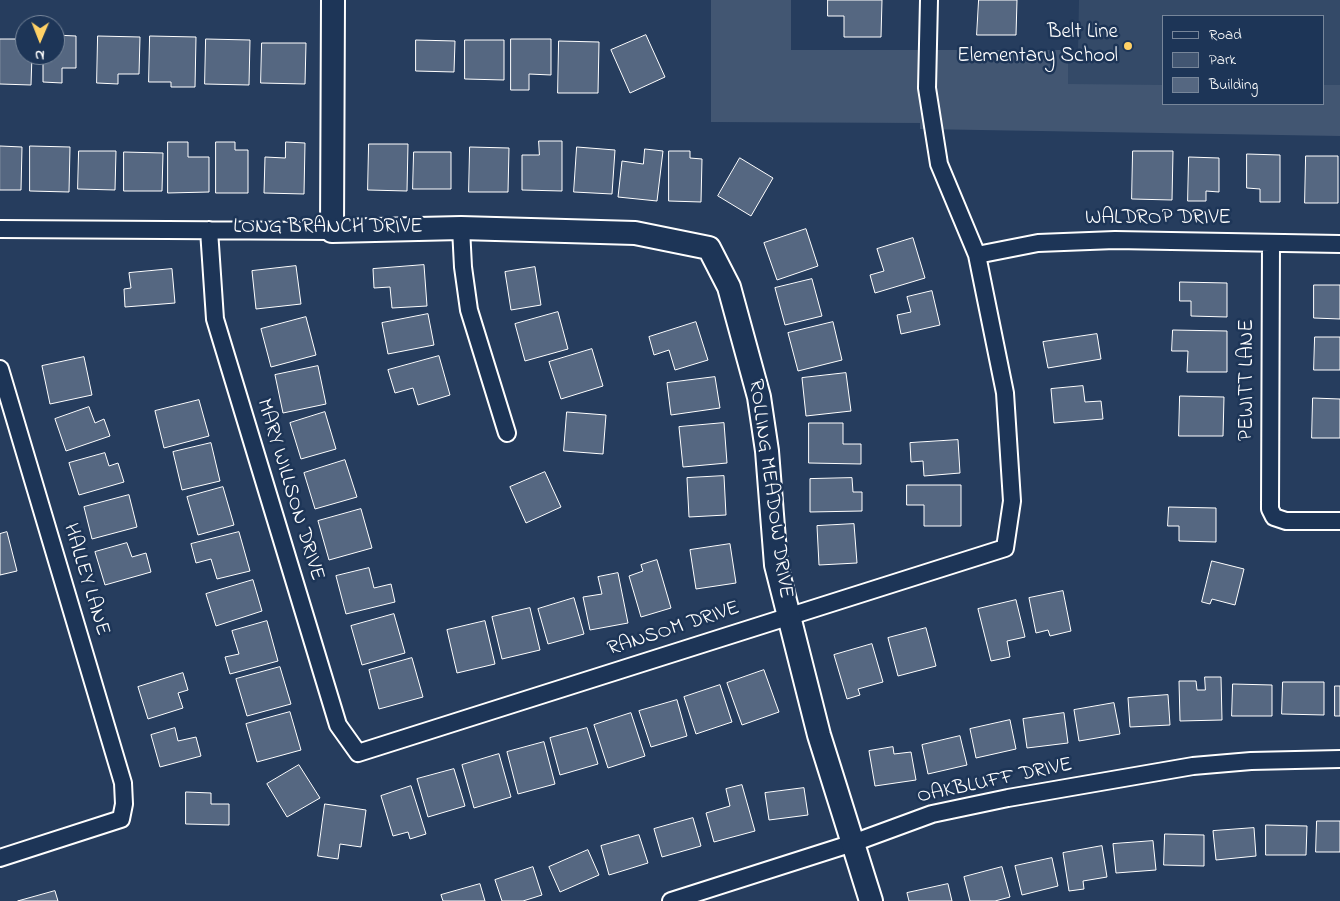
<!DOCTYPE html>
<style>
body{margin:0}
#map{position:relative;width:1340px;height:901px;overflow:hidden;background:#263d5e;font-family:"Indie Flower",sans-serif}
canvas{display:block}
.legend{position:absolute;left:1162px;top:15px;width:162px;height:90px;box-sizing:border-box;background:#1d3557;border:1px solid #77869a;margin:0;padding:6px 9px;list-style:none;font-size:15px;color:#fff}
.legend li{display:flex;align-items:center;gap:10px;height:25px}
.legend b{width:25px;border:1px solid #77869a}
.north{position:absolute;left:15px;top:15px;width:50px;height:50px;box-sizing:border-box;background:#1d3557;border:1px solid #77869a;border-radius:50%;rotate:181deg;font-size:14px;font-weight:700;line-height:20px;text-align:center;color:#fff}
.north::after{content:'';display:block;margin:auto;width:18px;height:22px;background:#ffd166;clip-path:polygon(50% 0,100% 100%,50% 72%,0 100%)}
</style>
<div id="map">
<canvas width="1340" height="901"></canvas>
<ul class="legend">
<li><b style="height:6px;background:#1d3557"></b>Road</li>
<li><b style="height:14px;background:#425672"></b>Park</li>
<li><b style="height:14px;background:#556781"></b>Building</li>
</ul>
<div class="north">N</div>
</div>
<script>
const context = document.querySelector('canvas').getContext('2d');
context.lineJoin = 'round';
function paint(path, color) {
  context.fillStyle = color;
  context.fill(path, 'evenodd');
}
function strokePath(path, color, width, dash) {
  context.strokeStyle = color;
  context.lineWidth = width;
  context.lineCap = dash ? 'butt' : 'round';
  context.setLineDash(dash || []);
  context.stroke(path);
}
function drawText(font, color, halo, rows, align = 'center') {
  context.font = font + ' "Indie Flower",sans-serif';
  context.lineWidth = 5;
  context.setLineDash([]);
  context.textBaseline = 'middle';
  context.strokeStyle = halo;
  context.fillStyle = color;
  for (const [text, x, y, turn = 0] of rows) {
    context.save();
    context.translate(x, y);
    context.rotate((+turn || 0) * Math.PI / 180);
    context.textAlign = isNaN(turn) ? turn : align;
    if (halo) context.strokeText(text, 0, 0);
    context.fillText(text, 0, 0);
    context.restore();
  }
}
const built = new Path2D(`
 M1079,0H1340V106L1324,104V16H1164V103L958,100L961,50L1078,52Z`);
const green = new Path2D(`
 M711,0H791V50H1068V84L1164,85V104H1324V85H1340V136L920,129V123L711,122Z`);
const building = new Path2D(`
 M828,0H882L881,37H844V16H828Z
 M979,0H1017L1016,35H977Z
 M55,35L76,36V68H62V83L43,82V55H55Z
 M646,35L665,77L630,93L611,50Z
 M98,36L140,37L139,74H118V84L97,83Z
 M150,36L196,37L195,87H171V82H149Z
 M0,39H25V55H32L31,85L0,84Z
 M206,39L250,40L249,85L205,84Z
 M511,39H551V75L529,74V90H511Z
 M416,40L455,41L454,72L416,71Z
 M465,40H504V80L465,79Z
 M559,41L599,42L598,93H558Z
 M262,43H306L305,84L261,83Z
 M539,141H562V191L522,190V155H539Z
 M168,142H188V157H209V192L168,193Z
 M216,142H235V150H248V193H216Z
 M286,142L305,143L304,194L264,193L265,157L285,158Z
 M369,144H408L407,191L368,190Z
 M0,146L22,147L21,190H0Z
 M30,146L70,147L69,192L30,191Z
 M470,147L509,148L508,192H469Z
 M577,147L615,150L612,194L574,192Z
 M645,149L663,151L657,201L618,197L622,161L643,164Z
 M79,151H116L115,190L78,189Z
 M669,151H690V158L702,159L701,202L669,201Z
 M1133,151H1173L1172,200L1132,199Z
 M124,152L163,153L162,191H124Z
 M414,152H451V189H413Z
 M1247,154L1280,155V202H1260V189L1247,188Z
 M1306,156H1338V203H1305Z
 M1189,157L1219,158V192L1206,191V201H1188Z
 M740,158L773,178L751,216L718,196Z
 M806,229L818,266L777,280L764,243Z
 M913,238L925,278L875,293L870,275L884,271L877,249Z
 M424,265L427,306L392,308L390,287L374,288L373,269Z
 M296,266L301,304L256,309L252,271Z
 M535,267L541,305L511,310L505,272Z
 M172,269L175,303L125,307L124,289L131,288L129,273Z
 M812,279L822,316L785,325L775,288Z
 M1180,282L1227,283V317L1191,316V301H1180Z
 M1314,285H1340V319L1314,318Z
 M932,291L940,325L901,334L897,315L911,312L907,297Z
 M558,312L568,349L525,361L515,324Z
 M428,314L434,345L388,354L382,323Z
 M306,317L316,355L271,367L261,329Z
 M696,322L708,360L675,370L669,350L654,355L649,337Z
 M833,322L842,360L798,371L788,333Z
 M1173,330L1227,331V372H1187L1188,351H1172Z
 M1097,334L1101,359L1048,368L1043,342Z
 M1315,337H1340V370H1314Z
 M592,349L603,386L561,399L549,362Z
 M439,356L450,395L418,405L413,388L395,393L388,370Z
 M84,357L92,395L50,404L42,366Z
 M318,366L326,404L283,413L275,375Z
 M846,373L851,411L806,416L802,378Z
 M715,377L720,408L671,415L667,383Z
 M1083,386L1085,402L1101,401L1103,419L1054,423L1051,389Z
 M1180,396L1224,397L1223,436H1179Z
 M1313,398L1340,399V438H1312Z
 M199,400L209,436L164,448L155,411Z
 M89,407L95,423L104,419L110,436L66,451L55,419Z
 M325,412L336,449L301,459L290,423Z
 M567,412L606,415L603,454L564,451Z
 M724,423L727,463L683,467L679,427Z
 M809,423H843V444H861V464L809,463Z
 M958,440L960,473L924,476L923,461L911,462L910,443Z
 M211,443L220,481L182,490L173,452Z
 M105,453L109,466L118,463L124,482L79,495L69,463Z
 M345,460L357,497L315,509L304,473Z
 M545,472L561,507L526,523L510,487Z
 M724,476L726,515L689,517L687,478Z
 M852,478L853,492H862V511L810,512V479Z
 M907,485H961V526H924V505H907Z
 M223,487L234,525L198,535L187,497Z
 M129,495L137,527L92,539L84,507Z
 M1169,507L1216,508V542L1179,541V526H1168Z
 M361,509L372,548L329,560L318,521Z
 M854,524L857,563L819,565L817,526Z
 M7,532L17,571L0,575V534Z
 M239,532L250,571L217,579L211,559L196,563L191,544Z
 M127,543L132,557L146,553L151,572L105,585L95,552Z
 M730,544L736,583L696,589L690,550Z
 M657,560L671,608L641,617L629,576L643,571L641,565Z
 M1212,561L1244,569L1235,605L1212,599L1210,604L1202,602Z
 M369,568L374,588L391,584L395,602L346,614L336,576Z
 M618,573L628,623L590,630L583,597L602,594L598,577Z
 M253,580L262,611L216,626L206,594Z
 M1063,591L1071,631L1050,636L1048,630L1036,633L1029,598Z
 M574,598L584,634L548,644L538,609Z
 M1016,600L1025,637L1007,641L1010,657L991,661L978,609Z
 M530,608L540,650L502,659L492,617Z
 M394,614L405,653L362,665L351,626Z
 M267,621L278,661L230,674L225,657L239,654L232,631Z
 M485,621L495,664L457,673L447,630Z
 M926,628L936,666L898,676L888,638Z
 M872,644L883,682L858,689L860,695L847,699L834,655Z
 M412,658L423,697L379,709L369,670Z
 M280,667L291,704L247,716L236,679Z
 M764,670L779,712L742,725L727,683Z
 M183,673L188,690L178,693L183,708L148,719L138,687Z
 M1205,677H1221L1222,720L1180,721L1179,681H1196L1197,690H1205Z
 M1283,682H1324V715L1282,714Z
 M1233,684L1272,685V716H1232Z
 M720,685L732,722L696,734L684,697Z
 M1335,686H1340V716H1335Z
 M1168,695L1170,725L1130,727L1128,698Z
 M677,700L687,736L651,747L639,711Z
 M1114,703L1120,734L1079,741L1074,710Z
 M290,712L301,750L257,762L246,724Z
 M631,713L645,756L608,768L594,725Z
 M1064,713L1068,743L1027,748L1023,719Z
 M1010,720L1016,749L976,758L970,729Z
 M175,728L178,741L196,737L201,756L160,767L151,735Z
 M587,728L598,764L560,775L550,738Z
 M960,736L967,765L928,774L922,745Z
 M544,742L555,784L518,794L507,752Z
 M893,747L894,754L911,752L916,780L875,786L869,751Z
 M499,754L511,797L474,808L462,765Z
 M299,765L320,798L287,817L267,784Z
 M454,769L465,806L428,817L417,779Z
 M742,785L755,831L714,842L706,813L730,806L726,789Z
 M411,786L426,834L410,839L408,832L393,836L381,796Z
 M804,788L808,815L769,820L765,793Z
 M186,792L211,793V804H229V825L186,824Z
 M325,804L366,810L361,847L340,844L338,859L318,856Z
 M693,818L701,846L662,857L654,829Z
 M1317,821H1340V852H1316Z
 M1266,825L1307,826L1306,855H1266Z
 M1254,828L1256,856L1216,860L1213,831Z
 M1165,834L1204,835V866L1164,865Z
 M639,835L648,863L609,875L601,846Z
 M1153,841L1156,870L1116,873L1113,844Z
 M1102,846L1107,877L1083,881L1084,889L1069,891L1063,853Z
 M588,850L599,875L560,892L549,867Z
 M1052,858L1058,886L1022,895L1015,866Z
 M533,867L542,895L523,901H502L495,880Z
 M1002,867L1010,897L995,901H970L964,877Z
 M480,884L485,901H443L441,895Z
 M948,884L952,901H909L907,893Z
 M55,891L58,901H18Z`);
const street = new Path2D(`
 M461,228L463,267L469,310L507,433
 M0,229L332,231
 M209,230L215,319L338,725L358,753L1005,548L1012,501L1005,393L977,255L939,164L927,88L929,0
 M1271,243L1270,509L1274,517L1286,521H1340
 M977,255L1038,243L1115,240L1340,244
 M0,369L123,783L124,804L121,819L0,858
 M671,901L853,843L932,814L1008,798L1193,766L1251,761L1340,759`);
const secondary = new Path2D(`
 M333,0L332,231L461,228L635,233L709,248L729,287L759,397L767,451L776,565L819,735L871,901`);
const markers = [
 [1128,46,5,"#ffd166"]
];
const poiNames = [
 ["Belt Line",1118,34],
 ["Elementary School",1118,58]
];
const streetNames = [
 ["WALDROP DRIVE",1158,220],
 ["LONG BRANCH DRIVE",328,229],
 ["PEWITT LANE",1249,380,-90],
 ["ROLLING MEADOW DRIVE",769,489,82],
 ["MARY WILLSON DRIVE",289,490,73],
 ["HALLEY LANE",85,580,73],
 ["RANSOM DRIVE",674,630,-18],
 ["OAKBLUFF DRIVE",995,782,-12]
];
paint(built, '#344a68');
paint(green, '#425672');
paint(building, '#556781');
strokePath(building, '#fff', 1);
strokePath(street, '#fff', 20);
strokePath(secondary, '#fff', 26);
strokePath(street, '#1d3557', 16);
strokePath(secondary, '#1d3557', 22);
for (const [x, y, r, color] of markers) {
  const dot = new Path2D();
  dot.arc(x, y, r, 0, 2 * Math.PI);
  context.fillStyle = color;
  context.fill(dot);
  strokePath(dot, '#1d3557', 2);
}
drawText('21px', '#fff', '#1d3557', poiNames, 'right');
drawText('21px', '#fff', '#1d3557', streetNames);
</script>
